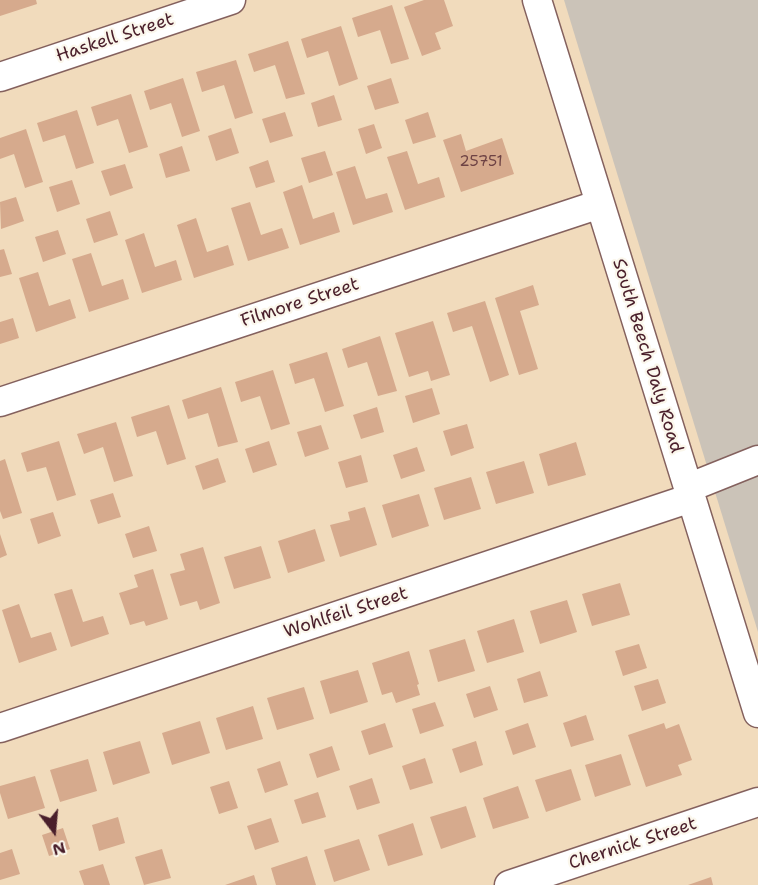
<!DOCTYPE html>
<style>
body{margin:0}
#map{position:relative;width:758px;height:885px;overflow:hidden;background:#f1dbbc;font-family:"Shantell Sans",sans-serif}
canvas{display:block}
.north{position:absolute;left:24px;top:801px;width:60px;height:60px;-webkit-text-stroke:4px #fbf7ec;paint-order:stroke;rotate:164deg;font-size:16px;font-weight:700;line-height:24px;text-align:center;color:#4a1f2b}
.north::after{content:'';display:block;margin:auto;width:21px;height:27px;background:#4a1f2b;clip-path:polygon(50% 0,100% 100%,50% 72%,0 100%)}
</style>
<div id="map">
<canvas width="758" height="885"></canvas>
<div class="north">N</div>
</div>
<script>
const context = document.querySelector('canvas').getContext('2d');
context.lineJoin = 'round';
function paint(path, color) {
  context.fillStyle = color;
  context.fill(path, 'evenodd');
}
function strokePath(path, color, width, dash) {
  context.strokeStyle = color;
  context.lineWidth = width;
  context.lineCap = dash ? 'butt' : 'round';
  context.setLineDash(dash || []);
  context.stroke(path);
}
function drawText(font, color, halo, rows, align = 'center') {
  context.font = font + ' "Shantell Sans",sans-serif';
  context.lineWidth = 4.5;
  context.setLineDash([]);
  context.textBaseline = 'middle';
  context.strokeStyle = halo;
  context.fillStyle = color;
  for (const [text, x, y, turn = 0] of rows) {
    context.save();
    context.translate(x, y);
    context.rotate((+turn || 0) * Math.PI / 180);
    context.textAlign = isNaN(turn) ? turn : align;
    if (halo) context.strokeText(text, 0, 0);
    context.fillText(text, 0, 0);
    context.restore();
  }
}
const industrial = new Path2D(`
 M564,0H758V632L589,82Z`);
const building = new Path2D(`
 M0,0H36L37,4L0,16Z
 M424,0H444L453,26L435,33L441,49L422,56L404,7Z
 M392,5L409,59L391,64L380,30L358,37L352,18Z
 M341,26L358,79L339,86L328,51L307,58L301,39Z
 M288,41L305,94L286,99L275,65L254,72L248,54Z
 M236,60L253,113L235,119L224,85L202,92L196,72Z
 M183,78L200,131L182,137L171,103L150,110L144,91Z
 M391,78L399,103L375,110L367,86Z
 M131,94L148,147L129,153L118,119L97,126L91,107Z
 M334,95L342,120L318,127L311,103Z
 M77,110L94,163L76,169L65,135L43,142L37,123Z
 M285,112L293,136L270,143L262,119Z
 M428,112L436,137L413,144L405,120Z
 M374,124L382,148L366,154L358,129Z
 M231,128L239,153L216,161L208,136Z
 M26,129L43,182L25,188L14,154L0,159V138Z
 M461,134L466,151L502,138L514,174L461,192L443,140Z
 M182,146L190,171L166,178L159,154Z
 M325,151L333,175L309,183L301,158Z
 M407,151L418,184L439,177L445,197L405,210L387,157Z
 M268,160L275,182L256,188L249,167Z
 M125,164L133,188L110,196L101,171Z
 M355,166L366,199L387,193L393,212L353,225L336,172Z
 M72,180L80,204L57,212L49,187Z
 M302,185L313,219L334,212L340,232L300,245L283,192Z
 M16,197L24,221L1,229L0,202Z
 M250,202L261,235L282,228L289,248L248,261L231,208Z
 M110,211L118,235L94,243L86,219Z
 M196,218L207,252L228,245L234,265L194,278L177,225Z
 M58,230L66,254L43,262L35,237Z
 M144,233L155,267L176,260L182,280L142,293L125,240Z
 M4,249L12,274L0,277V250Z
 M91,253L102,286L123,279L129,299L89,312L72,259Z
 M38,272L49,306L70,299L76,318L36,332L19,278Z
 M533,285L539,305L520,311L538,369L519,375L495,298Z
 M485,301L509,375L490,382L472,326L453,332L447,313Z
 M13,318L19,338L0,344V322Z
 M433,321L450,375L431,381L428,371L409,377L395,333Z
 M380,336L397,391L378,396L367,362L348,368L342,349Z
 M327,352L344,406L325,412L314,378L295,384L289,364Z
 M273,370L290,424L271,430L260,396L241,402L235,382Z
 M221,387L238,442L218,447L208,413L188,419L182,400Z
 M432,388L440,414L413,423L405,396Z
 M169,405L186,459L167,465L156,431L137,437L131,417Z
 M377,407L384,432L361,439L353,415Z
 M116,422L133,476L114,482L103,447L84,454L77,434Z
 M467,424L474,448L451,456L443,431Z
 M321,425L329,449L305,457L297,432Z
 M59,441L76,495L57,501L46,467L27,472L21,453Z
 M269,441L277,465L253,473L245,449Z
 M576,442L586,475L548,486L539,454Z
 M417,447L425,471L401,479L393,455Z
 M361,455L368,482L346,488L338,462Z
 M218,458L226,482L203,490L195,466Z
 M5,459L22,513L3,519L0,511V461Z
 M524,461L534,493L496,504L486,472Z
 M471,477L481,509L444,520L434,488Z
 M113,493L121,517L98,524L90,500Z
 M419,494L429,526L392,538L382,505Z
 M365,507L377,545L340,557L330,525L350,520L348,512Z
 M53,512L61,536L38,544L30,519Z
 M149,526L157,551L133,558L125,534Z
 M315,529L325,561L288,573L278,541Z
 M0,534L7,555L0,558Z
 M261,546L271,578L234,589L224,557Z
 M203,547L220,603L200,610L197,601L180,606L170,574L185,570L180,554Z
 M153,569L168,619L146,626L144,621L130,625L119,593L138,587L134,575Z
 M620,583L630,615L592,626L582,594Z
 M72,589L83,622L103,616L109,634L71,647L54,594Z
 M567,600L577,632L540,644L530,611Z
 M19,604L31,638L51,632L57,650L19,663L2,610Z
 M514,619L524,652L487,663L477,631Z
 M465,639L475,671L438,682L429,650Z
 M639,644L647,668L623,676L615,651Z
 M409,651L419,684L417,685L420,695L396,703L392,692L382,695L372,663Z
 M358,670L368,702L330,714L320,681Z
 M540,671L548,696L524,703L517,679Z
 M658,679L666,703L642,711L634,686Z
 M490,686L498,710L474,718L466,694Z
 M304,687L314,719L277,730L267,698Z
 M435,702L444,726L420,734L412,709Z
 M253,706L263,739L226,750L216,718Z
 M586,715L594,740L571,747L563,723Z
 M200,721L210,753L172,765L162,733Z
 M385,723L393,747L369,755L361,731Z
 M528,723L536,747L513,755L505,731Z
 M664,723L666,729L679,724L692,760L678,765L682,775L646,787L628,735Z
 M140,741L150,773L113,785L103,752Z
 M476,741L483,765L460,773L452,749Z
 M332,746L340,770L317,778L309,754Z
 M621,754L631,785L595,797L585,765Z
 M425,758L433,783L410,790L402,766Z
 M88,759L97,791L60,802L50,770Z
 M280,761L288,785L265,793L257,769Z
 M571,769L581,800L546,812L535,780Z
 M35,776L45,808L8,819L0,793V786Z
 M372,778L380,803L357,810L349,786Z
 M229,781L238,808L219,814L210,787Z
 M518,786L529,818L493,829L483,798Z
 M318,792L326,817L302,824L294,800Z
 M466,806L476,837L441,849L430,817Z
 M118,817L125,843L99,851L92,825Z
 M271,818L279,842L255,850L247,826Z
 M413,823L423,855L388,866L378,835Z
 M63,828L70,849L49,856L42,835Z
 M359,839L370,870L334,882L324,850Z
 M12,849L20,874L0,880V853Z
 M162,849L171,878L144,885L135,857Z
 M307,856L316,885H276L271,868Z
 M103,864L110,885H84L79,871Z
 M254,875L257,885H225Z
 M711,877L713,885H688Z`);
const minor = new Path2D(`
 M537,0L758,713
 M0,77L231,0
 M0,402L600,204
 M688,488L758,460
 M0,728L691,498
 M509,885L758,802`);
const numberNames = [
 ["25751",481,162]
];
const streetNames = [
 ["Haskell Street",115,38,-18],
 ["Filmore Street",300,303,-18],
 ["South Beech Daly Road",647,356,73],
 ["Wohlfeil Street",346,613,-18],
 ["Chernick Street",633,844,-18]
];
paint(industrial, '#cbc3b8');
paint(building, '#d6aa8d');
strokePath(minor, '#84615e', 31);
strokePath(minor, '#fff', 28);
drawText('15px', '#6d4244', null, numberNames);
drawText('18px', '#4a1f2b', '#fbf7ec', streetNames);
</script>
